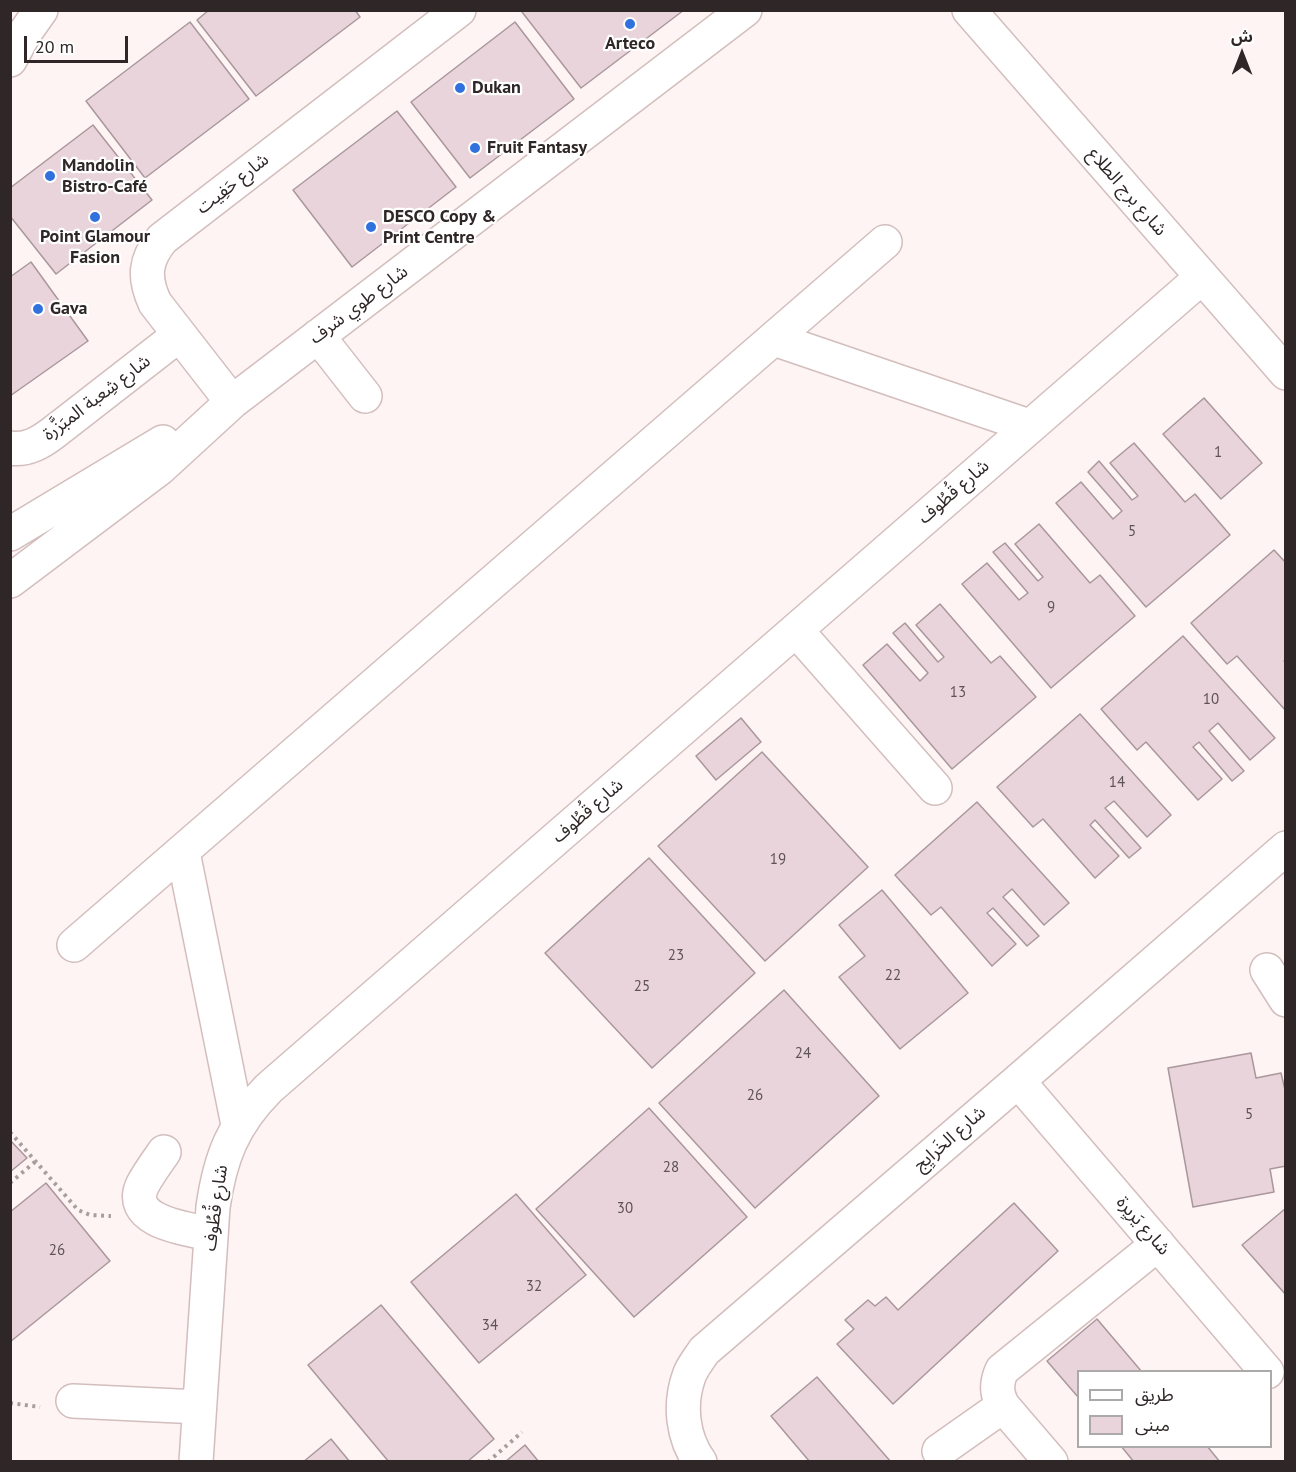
<!DOCTYPE html>
<meta charset="utf-8">
<style>
body{margin:0}
#map{position:relative;width:1296px;height:1472px;overflow:hidden;background:#fdf4f3;font-family:"PT Sans","Noto Sans Arabic",sans-serif}
canvas{display:block}
.frame{position:absolute;inset:0;border:12px solid #2f2727;pointer-events:none}
.legend{position:absolute;left:1077px;top:1370px;width:195px;height:78px;box-sizing:border-box;background:#fff;border:2px solid #aca9a9;margin:0;padding:8px 10px;list-style:none;font-size:18px;color:#2f2727}
.legend li{display:flex;align-items:center;gap:12px;height:30px}
.legend b{width:30px;border:2px solid #aca9a9}
.north{position:absolute;left:1212px;top:24px;width:60px;height:60px;-webkit-text-stroke:4px #fff;paint-order:stroke;rotate:0deg;font-size:16px;font-weight:700;line-height:24px;text-align:center;color:#2f2727}
.north::after{content:'';display:block;margin:auto;width:21px;height:27px;background:#2f2727;clip-path:polygon(50% 0,100% 100%,50% 72%,0 100%)}
.scale{position:absolute;left:24px;top:36px;width:104px;height:27px;box-sizing:border-box;border:3px solid #2f2727;border-top:0;padding-left:8px;font-size:18px;line-height:21px;white-space:nowrap;color:#2f2727;-webkit-text-stroke:4px #fff;paint-order:stroke}
</style>
<div id="map">
<canvas width="1296" height="1472"></canvas>
<div class="frame"></div>
<ul class="legend">
<li><b style="height:8px;background:#fff"></b>طريق</li>
<li><b style="height:16px;background:#e8d4da"></b>مبنى</li>
</ul>
<div class="north">ش</div>
<div class="scale">20 m</div>
</div>
<script>
const context = document.querySelector('canvas').getContext('2d');
context.lineJoin = 'round';
function paint(path, color) {
  context.fillStyle = color;
  context.fill(path, 'evenodd');
}
function strokePath(path, color, width, dash) {
  context.strokeStyle = color;
  context.lineWidth = width;
  context.lineCap = dash ? 'butt' : 'round';
  context.setLineDash(dash || []);
  context.stroke(path);
}
function drawText(font, color, halo, rows, align = 'center') {
  context.font = font + ' "PT Sans","Noto Sans Arabic",sans-serif';
  context.lineWidth = 4.5;
  context.setLineDash([]);
  context.textBaseline = 'middle';
  context.strokeStyle = halo;
  context.fillStyle = color;
  for (const [text, x, y, turn = 0] of rows) {
    context.save();
    context.translate(x, y);
    context.rotate((+turn || 0) * Math.PI / 180);
    context.textAlign = isNaN(turn) ? turn : align;
    if (halo) context.strokeText(text, 0, 0);
    context.fillText(text, 0, 0);
    context.restore();
  }
}
const building = new Path2D(`
 M209,10H355L360,17L256,96L197,20Z
 M524,10H684L581,88L522,12Z
 M190,22L249,99L145,178L86,101Z
 M515,22L574,99L470,178L411,102Z
 M397,111L456,187L352,267L293,190Z
 M93,125L152,200L56,274L10,216V188Z
 M31,262L88,341L10,396V277Z
 M1204,398L1262,463L1221,499L1163,434Z
 M1134,443L1185,502L1195,494L1230,535L1146,607L1056,503L1081,482L1113,519L1122,511L1088,472L1099,461L1132,500L1138,496L1110,463Z
 M1039,524L1090,583L1100,575L1135,616L1051,688L962,584L987,563L1019,600L1028,593L993,552L1005,543L1038,581L1043,577L1015,544Z
 M1274,550L1286,563V659L1284,661L1286,663V711L1237,656L1227,664L1191,623Z
 M940,604L991,663L1000,656L1036,697L952,769L863,665L887,644L920,681L928,673L893,633L905,623L938,662L944,657L916,625Z
 M1183,636L1275,738L1250,760L1218,723L1209,731L1244,771L1232,781L1199,742L1193,747L1222,779L1198,800L1146,742L1137,750L1101,709Z
 M1080,714L1171,815L1147,837L1114,801L1105,808L1141,848L1129,858L1095,820L1090,825L1119,856L1095,878L1043,819L1033,827L997,787Z
 M741,718L761,742L716,780L696,756Z
 M762,752L868,867L765,961L658,846Z
 M977,802L1069,903L1044,925L1012,889L1003,897L1039,936L1027,946L993,908L987,913L1016,944L992,966L941,907L931,915L895,875Z
 M649,858L755,973L652,1068L545,953Z
 M882,890L968,993L900,1049L839,977L865,956L839,925Z
 M784,990L879,1096L755,1208L659,1103Z
 M1251,1053L1256,1078L1281,1073L1286,1094V1166L1270,1169L1274,1192L1193,1207L1168,1068Z
 M649,1108L747,1217L634,1317L536,1209Z
 M10,1140L27,1158L10,1172Z
 M46,1183L110,1261L10,1342V1212Z
 M516,1194L586,1275L479,1363L411,1282Z
 M1014,1203L1058,1251L893,1404L837,1344L854,1329L845,1320L868,1300L875,1306L886,1297L898,1310Z
 M1286,1208V1295L1242,1245Z
 M381,1305L494,1439L467,1462H389L308,1365Z
 M1097,1319L1142,1372H1078V1397L1047,1361Z
 M817,1377L891,1462H810L771,1416Z
 M331,1439L350,1462H303Z
 M525,1445L539,1462H505Z
 M1121,1446H1207L1220,1462H1134Z`);
const path = new Path2D(`
 M10,1132L78,1210L90,1215L111,1216
 M10,1183L36,1161
 M10,1403L40,1407
 M488,1462L522,1432`);
const minor = new Path2D(`
 M969,10L1286,373
 M10,60L24,34L41,10
 M318,336L365,396
 M774,339L1029,426
 M232,402L155,303C143,277 145,260 162,239L459,10
 M10,448C27,451 41,442 53,433L179,335
 M10,534L163,442
 M10,581L160,468L232,402L745,10
 M796,630L935,788
 M183,852L238,1125
 M74,945L885,242
 M1267,970L1286,1000
 M1018,1081L1267,1372
 M164,1152C157,1162 149,1173 143,1184C124,1222 188,1229 211,1234
 M73,1401L199,1407
 M939,1451L1003,1406
 M196,1462L213,1207C220,1158 233,1124 269,1088L1201,278
 M700,1462C682,1437 679,1404 689,1376C692,1367 699,1359 704,1351L1018,1081L1286,848
 M1051,1462L1003,1406C996,1393 996,1383 1002,1370L1158,1244`);
const markers = [
 [630,24,6,"#3071de"],
 [460,88,6,"#3071de"],
 [475,148,6,"#3071de"],
 [50,176,6,"#3071de"],
 [95,217,6,"#3071de"],
 [371,227,6,"#3071de"],
 [38,309,6,"#3071de"]
];
const numberNames = [
 ["1",1218,453],
 ["5",1132,532],
 ["9",1051,608],
 ["13",958,693],
 ["10",1211,700],
 ["14",1117,783],
 ["19",778,860],
 ["23",676,956],
 ["22",893,976],
 ["25",642,987],
 ["24",803,1054],
 ["26",755,1096],
 ["5",1249,1115],
 ["28",671,1168],
 ["30",625,1209],
 ["26",57,1251],
 ["32",534,1287],
 ["34",490,1326]
];
const poiNames = [
 ["Arteco",630,44,"center"],
 ["Dukan",472,88],
 ["Fruit Fantasy",487,148],
 ["Mandolin",62,166],
 ["Bistro-Café",62,187],
 ["DESCO Copy &",383,217],
 ["Print Centre",383,238],
 ["Point Glamour",95,237,"center"],
 ["Fasion",95,258,"center"],
 ["Gava",50,309]
];
const streetNames = [
 ["شارع حَفِيت",233,184,-38],
 ["شارع برج الطلاع",1127,192,49],
 ["شارع طوي شرف",359,305,-37],
 ["شارع شِعبة المبَزَّرة",97,398,-37],
 ["شارع قُطُوف",954,492,-41],
 ["شارع قُطُوف",588,811,-41],
 ["شارع الخَرايِج",950,1139,-41],
 ["شارع قُطُوف",216,1208,-82],
 ["شارع يَريِرة",1143,1226,49]
];
paint(building, '#e8d4da');
strokePath(building, '#aa979d', 1.5);
strokePath(minor, '#d3bebd', 36);
strokePath(path, '#a79e9e', 4, [3, 4.5]);
strokePath(minor, '#fff', 33);
for (const [x, y, r, color] of markers) {
  const dot = new Path2D();
  dot.arc(x, y, r, 0, 2 * Math.PI);
  context.fillStyle = color;
  context.fill(dot);
  strokePath(dot, '#fff', 2);
}
drawText('15px', '#5d5254', null, numberNames);
drawText('bold 18px', '#2f2727', '#fff', poiNames, 'left');
drawText('18px', '#2f2727', '#fff', streetNames);
</script>
